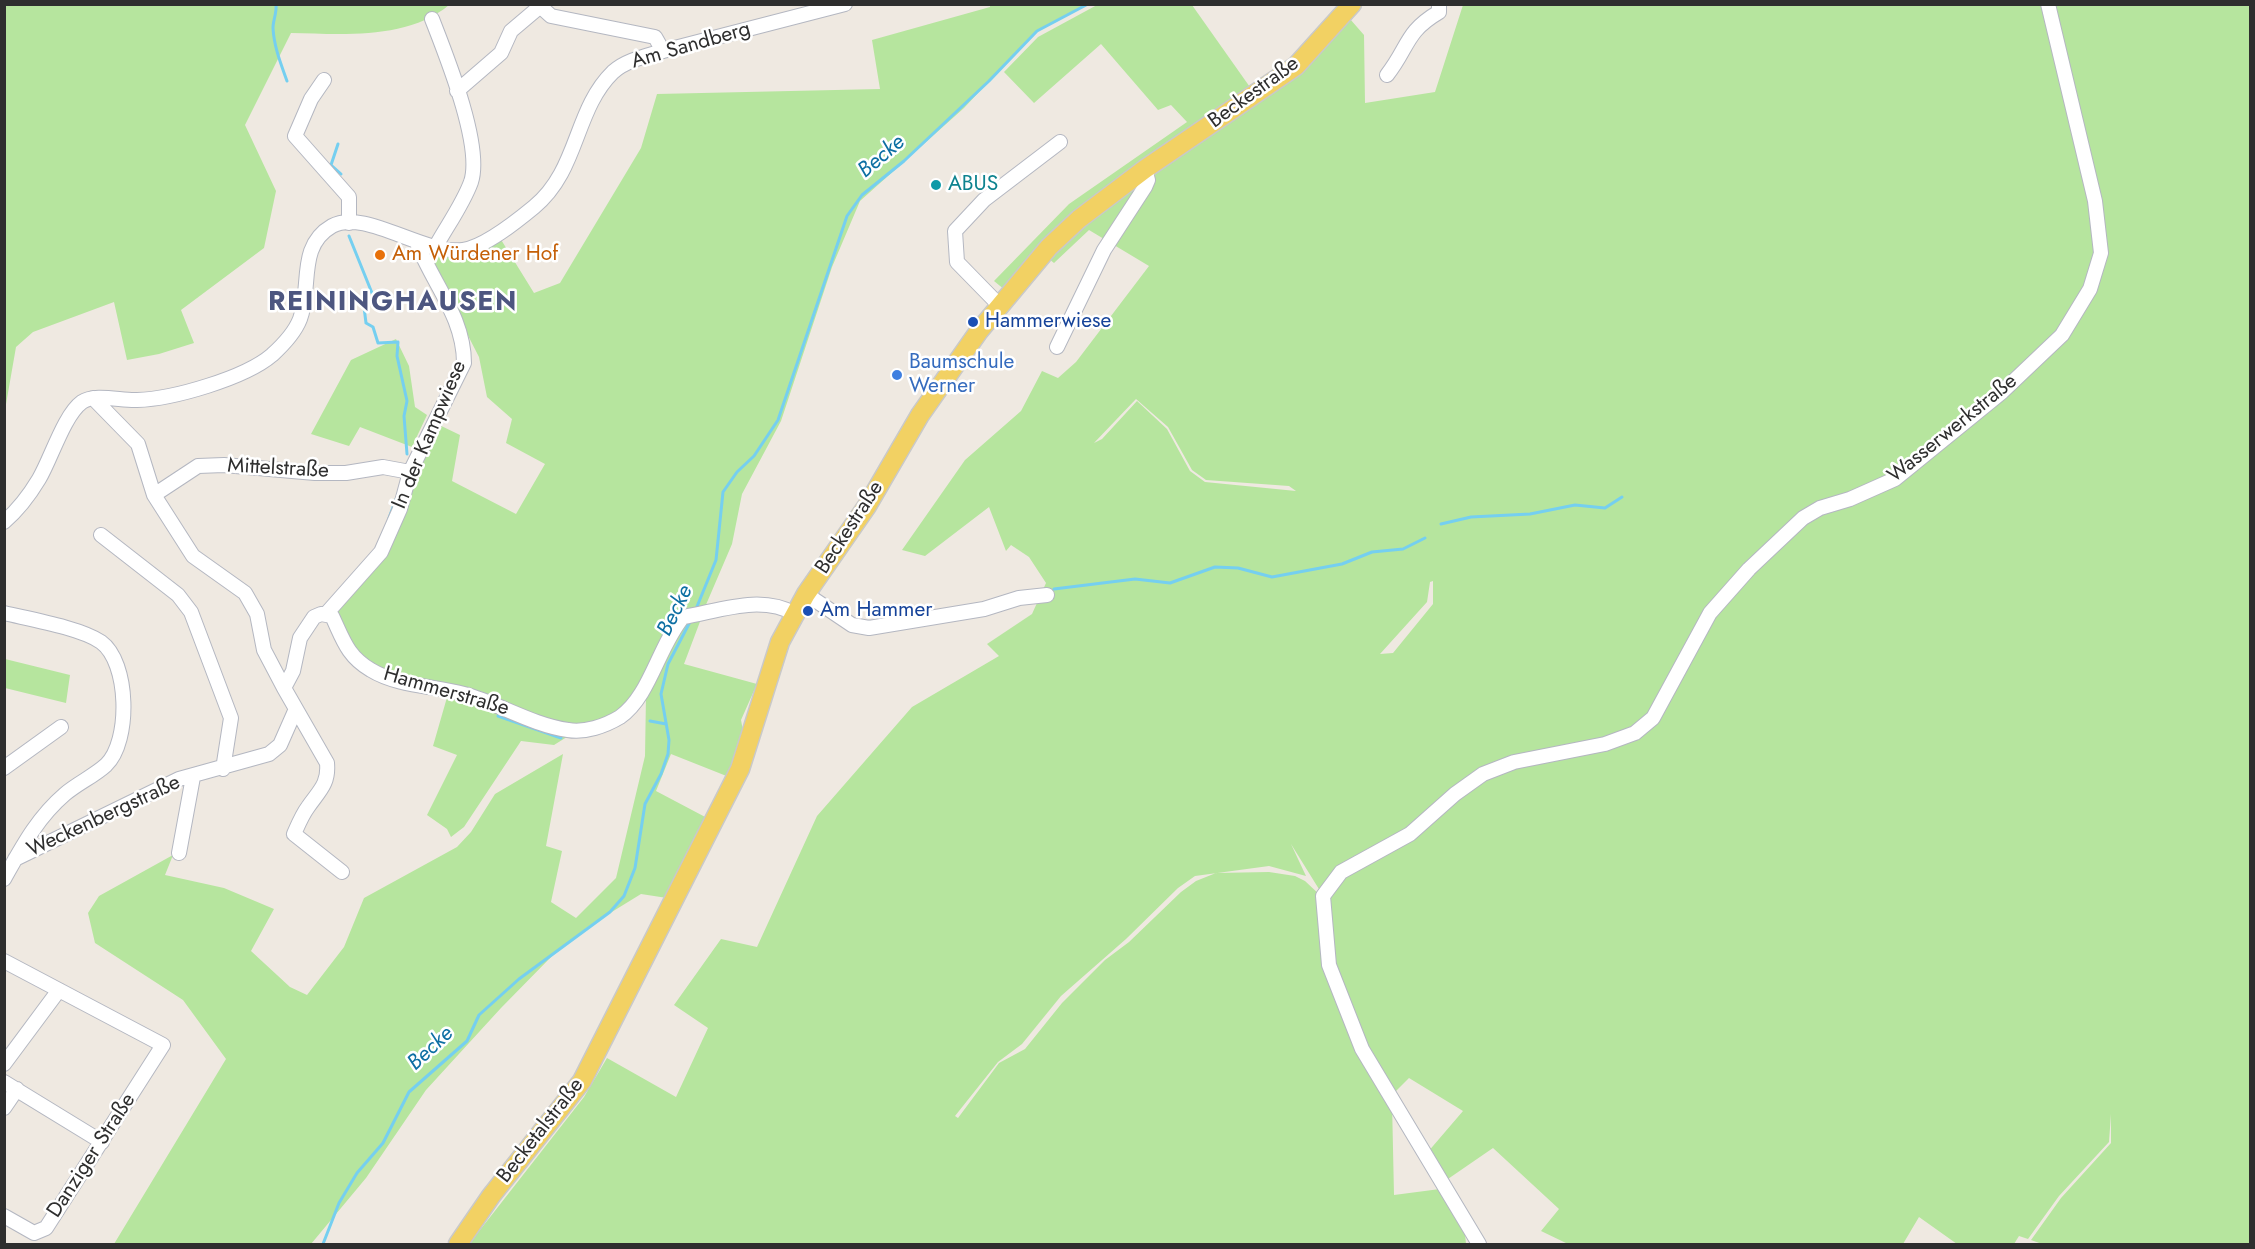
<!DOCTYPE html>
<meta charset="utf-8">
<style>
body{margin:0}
#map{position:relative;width:2255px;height:1249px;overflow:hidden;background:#efe9e1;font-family:Jost,sans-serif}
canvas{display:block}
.frame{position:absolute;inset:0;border:6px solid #2e2e2e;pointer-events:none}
</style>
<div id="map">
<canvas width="2255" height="1249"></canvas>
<div class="frame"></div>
</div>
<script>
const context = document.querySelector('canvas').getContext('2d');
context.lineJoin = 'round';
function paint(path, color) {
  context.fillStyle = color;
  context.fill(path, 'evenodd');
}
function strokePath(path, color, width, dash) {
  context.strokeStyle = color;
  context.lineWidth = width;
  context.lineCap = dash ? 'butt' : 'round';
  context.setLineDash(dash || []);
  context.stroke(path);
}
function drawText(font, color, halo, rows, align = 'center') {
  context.font = font + ' Jost,sans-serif';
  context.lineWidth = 5;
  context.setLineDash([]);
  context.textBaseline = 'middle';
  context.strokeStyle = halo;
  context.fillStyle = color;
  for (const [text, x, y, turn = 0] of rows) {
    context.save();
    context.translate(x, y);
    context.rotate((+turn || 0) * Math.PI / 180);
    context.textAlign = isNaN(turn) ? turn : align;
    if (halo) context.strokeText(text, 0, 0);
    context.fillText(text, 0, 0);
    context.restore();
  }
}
const green = new Path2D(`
 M5,5H449C407,40 343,34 291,33L245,125L276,191L264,248L181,310L194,343L159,354L127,360L114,302L33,332L16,347L5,410Z
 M990,5H1088L1034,33L964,108L860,201L832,267L781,421L742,494L732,544L705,607L682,611L667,625L637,691L615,713L591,722L554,745L521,741L464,827L451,837L447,829L427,815L457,755L433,746L450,687C398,675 347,671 337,608L381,552L433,422L460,435L452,481L516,514L545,464L506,443L512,419L487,397L479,357L438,277L431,254L460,256L500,238L534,293L560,283L641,148L657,94L880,89L872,40L990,7Z
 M1097,5H1192L1252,90L1005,290L994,281L1069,204L1187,122L1171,105L1158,110L1101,44L1034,103L1004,72L1038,37Z
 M1463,5H2250V1244H2042L2031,1240L2061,1198L2111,1143V1114L2109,1142L2059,1196L2028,1239L2019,1236L2014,1244H1957L1919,1217L1903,1244H1568L1541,1231L1559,1209L1493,1148L1445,1181L1427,1153L1463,1111L1409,1078L1392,1095C1355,1032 1325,971 1326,897L1343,874L1411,837L1416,830L1340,871L1322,894L1291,844L1306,876L1269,866L1195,876L1178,888L1126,939L1061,996L1022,1044L998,1062L955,1116L958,1118L999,1063L1025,1049L1062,1003L1105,960L1129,942L1181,892L1196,881L1216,873L1269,872L1295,876L1305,881L1321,896L1326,966L1360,1050L1392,1102L1394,1195L1440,1189L1465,1233L1466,1244H469L584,1097L607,1058L676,1097L708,1028L674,1005L721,939L757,947L817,816L912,707L999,656L987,644L1032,614L1046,583L1029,557L1011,545L1006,551L989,507L925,556L902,550L965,460L1021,411L1042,371L1058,378L1076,362L1149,266L1089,230L1054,263L1049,259L1083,225L1300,72L1350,19L1364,35L1365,103L1435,92ZM1136,399L1168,427L1192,470L1206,480L1289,486L1296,491L1205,482L1190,471L1167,429L1137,401L1102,439L1094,443ZM1433,581V604L1393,653L1380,654L1427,602L1430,582Z
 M396,339L409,366L415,407L427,415L412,447L360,427L349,446L311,434L351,360Z
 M701,619L684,664L757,684L741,720L744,736L729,777L671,754L656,791L709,819L667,898L641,894L589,926L553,955L501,1008L426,1090L366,1178L311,1244H114L226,1059L183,1000L95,943L88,913L99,896L173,855L165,875L224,888L274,909L251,951L290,987L307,995L344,947L364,898L457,847L471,832L495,794L563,754L546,846L562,851L551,902L576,918L616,878L645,756L646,696L684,621Z
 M5,659L70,675L66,703L5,688Z`);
const stream = new Path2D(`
 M276,4C277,13 273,20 273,28C274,47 281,64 287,81
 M338,144L331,165L341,174
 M349,236L374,298L364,307L366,323L373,327L378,343L398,342L397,356L407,401L404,416L407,454
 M389,518L396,499
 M1441,524L1471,517L1530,514L1575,505L1605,508L1622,497
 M1054,589L1135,579L1170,583L1215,567L1238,568L1272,577L1342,564L1372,552L1403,549L1425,538
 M696,609L716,560L723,492L737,472L754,456L778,420L847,216L862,195L904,161L989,81L1037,31L1088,4
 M498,716L561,738
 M650,721L666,724
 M323,1244L339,1203L357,1173L383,1143L409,1092L467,1041L479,1015L519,979L610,912L624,896L635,868L645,804L661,774L668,754L669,740L661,694L668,664L691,620`);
const minor = new Path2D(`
 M541,7L551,16L655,37L663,51
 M432,19C446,55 483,146 471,182C463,204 447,226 436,246
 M1387,75C1409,47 1405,32 1439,12V4
 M324,80L311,99L295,136L349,197V223
 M457,91L501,53L511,31L543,4
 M1000,306L957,262L955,231L984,200L1060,142
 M1057,347L1104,250L1145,187L1148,180L1145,169
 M93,398L138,444L154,495L193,556L245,593L257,614L264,650L284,688L293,671L300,638L314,617L321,614L332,616C343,639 347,656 371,670C397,686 434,686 464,694C498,703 532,725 568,730C585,733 605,726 620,717C650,696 658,647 683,617C719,611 761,594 795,614
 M154,495L198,466L224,465L315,473H346L383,467L410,472
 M4,522C18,510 30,494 39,479C51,459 64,415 82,402C95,393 122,401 137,400C173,399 245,378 272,355C283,345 295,332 300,319C312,287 297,246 332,226C364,208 424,255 463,250C485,247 517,221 534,207C579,170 574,110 613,72C626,60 647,56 663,51L845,4
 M101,535L178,595L191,612L231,718L223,769
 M806,594L852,625L869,628L984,609L1019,598L1047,595
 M4,613C29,619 81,628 101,642C129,662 131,741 106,765C94,776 78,783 65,794C37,818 22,847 4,879
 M326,614L381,552L400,509L410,472L464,363C464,317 433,284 417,243
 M284,688L327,763C329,784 319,791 308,807C302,815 298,825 294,834L342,872
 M4,768L61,727
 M179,853L193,777
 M15,859L179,779L269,754L280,745L295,711
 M4,961L163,1045L46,1228L34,1233L4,1216
 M4,1064L59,990
 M4,1082L102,1142
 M4,1108L17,1089
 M1479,1244L1362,1049L1329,965L1323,896L1341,872L1410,834L1455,794L1483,774L1514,762L1605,744L1635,733L1653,718L1710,613L1749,569L1803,518L1820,508L1850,499L1895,479L2002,392L2062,335L2090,289L2101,253L2095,201L2048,4`);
const major = new Path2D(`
 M458,1244L491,1196L582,1081L740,769L780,642L806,594L867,506L920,415L979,331L1049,247L1079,219L1145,169L1296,66L1352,4`);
const markers = [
 [936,185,6,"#0f9aa8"],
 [380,255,6,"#e8710a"],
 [973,322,6,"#1a4fb4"],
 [897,375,6,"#3f7fe0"],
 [808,611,6,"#1a4fb4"]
];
const streetNames = [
 ["Am Sandberg",691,46,-16],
 ["Beckestraße",1254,93,-36],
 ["Wasserwerkstraße",1953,429,-39],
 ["In der Kampwiese",430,435,-67],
 ["Mittelstraße",278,469,3],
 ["Beckestraße",850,528,-57],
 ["Hammerstraße",446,692,16],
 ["Weckenbergstraße",104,817,-25],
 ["Becketalstraße",541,1131,-52],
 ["Danziger Straße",92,1156,-57]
];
const cultureNames = [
 ["ABUS",948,185]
];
const foodNames = [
 ["Am Würdener Hof",392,255]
];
const transitNames = [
 ["Hammerwiese",985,322],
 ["Am Hammer",820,611]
];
const shopNames = [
 ["Baumschule",909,363],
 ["Werner",909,387]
];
const waterNames = [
 ["Becke",882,157,-40],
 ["Becke",676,611,-64],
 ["Becke",431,1049,-43]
];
const districtNames = [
 ["REININGHAUSEN",393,303]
];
paint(green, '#b6e59e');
strokePath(stream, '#75cff0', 3);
strokePath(minor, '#b4b7c1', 16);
strokePath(major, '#c9c9c9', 21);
strokePath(minor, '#fff', 14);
strokePath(major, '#f2d163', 18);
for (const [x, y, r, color] of markers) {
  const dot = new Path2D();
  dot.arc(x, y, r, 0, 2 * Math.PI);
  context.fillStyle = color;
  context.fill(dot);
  strokePath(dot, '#fff', 2);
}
drawText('21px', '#2e2e2e', '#fff', streetNames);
drawText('21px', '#0d838f', '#fff', cultureNames, 'left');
drawText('21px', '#c56008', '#fff', foodNames, 'left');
drawText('21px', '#164399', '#fff', transitNames, 'left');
drawText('21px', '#366cbe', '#fff', shopNames, 'left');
drawText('italic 22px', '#0d6fa3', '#fff', waterNames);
context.letterSpacing = '1.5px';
drawText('bold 27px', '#4d5680', '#fff', districtNames);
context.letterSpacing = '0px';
</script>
